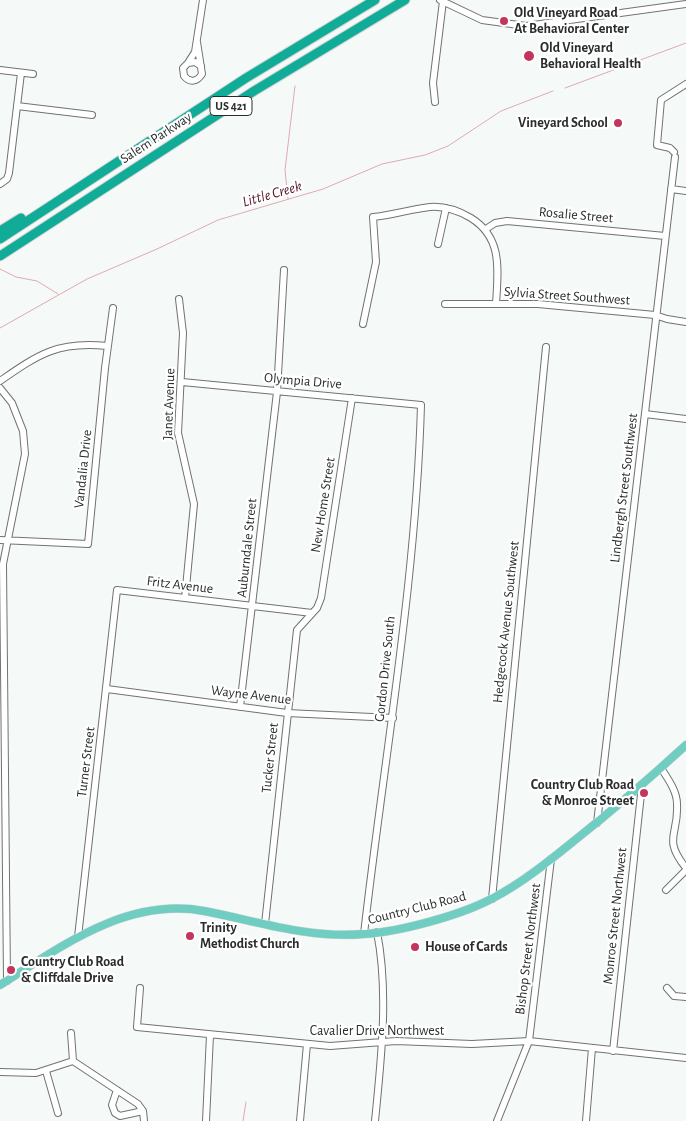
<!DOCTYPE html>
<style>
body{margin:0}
canvas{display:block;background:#f5faf9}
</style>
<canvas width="686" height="1121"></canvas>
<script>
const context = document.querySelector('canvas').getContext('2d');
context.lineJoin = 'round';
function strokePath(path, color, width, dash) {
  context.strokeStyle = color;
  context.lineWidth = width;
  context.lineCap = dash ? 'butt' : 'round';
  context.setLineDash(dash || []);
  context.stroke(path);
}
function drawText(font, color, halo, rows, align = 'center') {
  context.font = font + ' "Alegreya Sans",sans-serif';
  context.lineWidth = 4.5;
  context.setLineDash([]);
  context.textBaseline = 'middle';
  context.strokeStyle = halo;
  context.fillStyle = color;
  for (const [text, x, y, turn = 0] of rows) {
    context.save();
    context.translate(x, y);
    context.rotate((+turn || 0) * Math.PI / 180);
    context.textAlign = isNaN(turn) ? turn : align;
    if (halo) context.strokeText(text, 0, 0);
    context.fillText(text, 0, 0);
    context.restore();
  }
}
const stream = new Path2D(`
 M565,88L686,43
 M288,199L285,170L295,86
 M0,269L16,277L37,281L58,294
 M0,328L87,279L157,249L218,220L323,189L382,164L425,155L448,146L501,111L553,91
 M243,1121L246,1102`);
const minor = new Path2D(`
 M440,0L482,20L526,26L686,4
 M197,42L202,74C197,82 190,83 184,76L183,68L188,63L195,62L201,66
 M188,63L195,52L203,0
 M0,70L33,74
 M435,102L433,83L443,1
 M17,106L92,115
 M674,152L670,148L657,145L661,100L686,84
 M0,184L7,179L9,173L21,73
 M671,189L686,191
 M486,229L495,223L507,221L665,236
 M438,244L446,208
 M179,299L183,333L178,433L194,504L185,598
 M445,304H538L655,315L667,319L686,322
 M363,324L376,262L373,217C393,215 411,209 430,207C444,206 459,211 471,218C503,238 498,270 496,304
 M0,381C39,354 58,341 107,346
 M182,382L421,405C416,583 384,758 364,934
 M0,388L12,403L23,431L25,454L3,564L7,981
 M645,414L686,419
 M0,540L88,544L105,368L113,308
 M107,689L287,713L393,718
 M240,707L277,392L284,270
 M661,768C668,779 677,791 677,804C679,835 662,838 686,868
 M597,823L675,157
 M666,890L686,870
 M492,899L546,347
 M265,924L297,630L317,608L321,598L352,398
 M78,937L117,590L312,613
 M140,988L137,1027L330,1046L396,1041L472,1044L529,1041L686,1058
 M667,988L674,996L686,997
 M71,1033L73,1061
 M613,1051L642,785
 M46,1071L58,1113
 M0,1072L36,1073L73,1061L138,1104L143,1111L144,1121
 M117,1090L112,1105L115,1113L120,1116L143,1111
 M206,1121L210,1035
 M300,1121L307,1044
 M375,1121C381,1060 389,993 377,932
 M497,1121L529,1041L551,859
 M586,1121L592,1048`);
const major = new Path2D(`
 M0,985C62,946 127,897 204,911C257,921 309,939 364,934C399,932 462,915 493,898C522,883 549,861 575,840C613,810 650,778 686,745`);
const highway = new Path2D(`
 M0,231L21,218
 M0,239L246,78L375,0
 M0,256L254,91L405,0`);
const markers = [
 [504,21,5,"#c4355d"],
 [529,56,6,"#c4355d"],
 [618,123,5,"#c4355d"],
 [644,793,5,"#c4355d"],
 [190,936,5,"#c4355d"],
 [415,947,5,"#c4355d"],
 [11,970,5,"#c4355d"]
];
const shields = [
 [231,106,42]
];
const shieldNames = [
 ["US 421",231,106]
];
const poiNames = [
 ["Old Vineyard Road",514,13],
 ["At Behavioral Center",514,29],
 ["Old Vineyard",540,48],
 ["Behavioral Health",540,64],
 ["Vineyard School",608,123,"right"],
 ["Country Club Road",634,785,"right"],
 ["& Monroe Street",634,801,"right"],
 ["Trinity",200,928],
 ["Methodist Church",200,944],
 ["House of Cards",425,947],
 ["Country Club Road",21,962],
 ["& Cliffdale Drive",21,978]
];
const streetNames = [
 ["Salem Parkway",156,138,-33],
 ["Rosalie Street",576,215,5],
 ["Sylvia Street Southwest",567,296,4],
 ["Olympia Drive",303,381,5],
 ["Janet Avenue",169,404,-88],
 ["Vandalia Drive",83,469,-84],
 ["Lindbergh Street Southwest",624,488,-83],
 ["New Home Street",323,505,-81],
 ["Auburndale Street",247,548,-84],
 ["Fritz Avenue",180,585,7],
 ["Hedgecock Avenue Southwest",506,622,-84],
 ["Gordon Drive South",385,669,-84],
 ["Wayne Avenue",251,695,7],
 ["Tucker Street",270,758,-84],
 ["Turner Street",86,762,-83],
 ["Country Club Road",417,908,-14],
 ["Monroe Street Northwest",615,916,-84],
 ["Bishop Street Northwest",528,949,-83],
 ["Cavalier Drive Northwest",377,1031]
];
const waterNames = [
 ["Little Creek",272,194,-16]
];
strokePath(stream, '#dfa9b1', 1);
strokePath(minor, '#6f7372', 8);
strokePath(major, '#d5d5d5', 9);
strokePath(highway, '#d5d5d5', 11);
strokePath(minor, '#fff', 6);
strokePath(major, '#70cdc1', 8);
strokePath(highway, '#10ac97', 9);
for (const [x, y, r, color] of markers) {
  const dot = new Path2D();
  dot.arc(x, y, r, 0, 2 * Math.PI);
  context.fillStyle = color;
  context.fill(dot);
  strokePath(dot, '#fff', 2);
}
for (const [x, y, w] of shields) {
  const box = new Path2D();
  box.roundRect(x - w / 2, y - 9.5, w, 19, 4);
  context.fillStyle = '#fff';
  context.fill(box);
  strokePath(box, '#2b2c2c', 1);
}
drawText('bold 12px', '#2b2c2c', null, shieldNames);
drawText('bold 14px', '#2b2c2c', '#fff', poiNames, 'left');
drawText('14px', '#2b2c2c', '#fff', streetNames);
drawText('italic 15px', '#551526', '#fff', waterNames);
</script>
